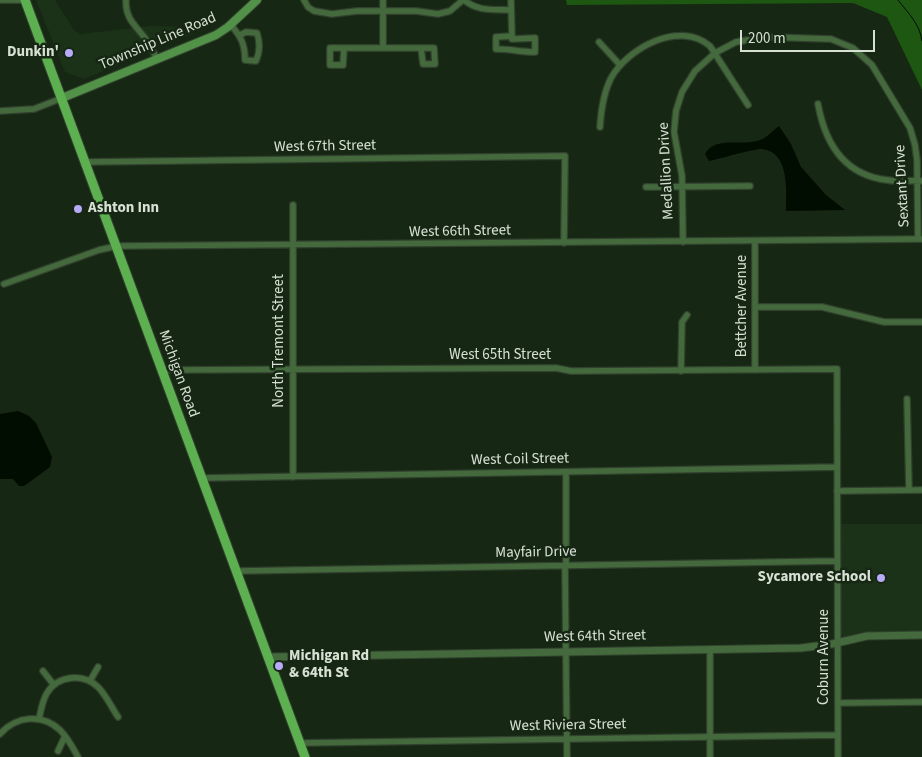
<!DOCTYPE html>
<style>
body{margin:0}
#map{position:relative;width:922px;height:757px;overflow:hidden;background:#162713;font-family:"Source Sans 3",sans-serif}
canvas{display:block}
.scale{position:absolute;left:740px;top:30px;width:135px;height:22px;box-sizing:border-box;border:2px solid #d6e1d4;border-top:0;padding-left:6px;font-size:15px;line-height:18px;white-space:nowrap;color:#d6e1d4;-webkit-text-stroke:4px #162713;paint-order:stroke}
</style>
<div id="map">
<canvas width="922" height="757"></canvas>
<div class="scale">200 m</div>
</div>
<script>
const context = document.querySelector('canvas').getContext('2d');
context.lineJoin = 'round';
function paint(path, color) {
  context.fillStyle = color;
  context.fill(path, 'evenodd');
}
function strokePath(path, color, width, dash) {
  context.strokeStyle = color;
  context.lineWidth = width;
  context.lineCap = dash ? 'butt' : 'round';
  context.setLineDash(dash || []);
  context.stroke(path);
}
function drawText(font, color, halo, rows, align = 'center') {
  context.font = font + ' "Source Sans 3",sans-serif';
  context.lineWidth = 5;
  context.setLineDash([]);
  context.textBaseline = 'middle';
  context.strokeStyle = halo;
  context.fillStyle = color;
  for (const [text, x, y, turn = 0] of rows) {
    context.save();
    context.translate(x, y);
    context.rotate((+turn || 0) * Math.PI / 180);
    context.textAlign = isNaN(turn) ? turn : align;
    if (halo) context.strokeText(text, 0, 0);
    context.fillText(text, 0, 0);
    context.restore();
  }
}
const built = new Path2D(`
 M36,0H55L74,30L80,34L152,26L189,27L194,34L167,42L144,54L84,79L65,72Z
 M841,524H922V632H864L844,637L840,633Z`);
const green = new Path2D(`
 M566,0H922V90L887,17L853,3L567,5Z`);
const water = new Path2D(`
 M779,126L791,144L801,167L826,195L845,210L786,211C786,191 790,152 762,149C756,148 719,159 709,161L705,154C715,135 743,147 760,140C767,138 773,130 779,126Z
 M18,411L29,416L36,423L52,457L50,467L24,486H19L13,479H0V414Z`);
const stream = new Path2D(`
 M898,0C908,13 920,24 922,41`);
const minor = new Path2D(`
 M0,0H26
 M126,0C125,18 135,25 145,38C150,45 154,52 157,60
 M304,0L308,7L314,11L332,14L357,11H416L438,14L450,11L463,0
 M464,0C478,12 494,9 511,10
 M511,0L512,38
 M231,25C241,37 245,44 245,60L256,61C260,52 260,42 257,33L246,32L240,35
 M512,36L496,37V49C510,49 521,52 535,52V38L512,39
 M599,42L620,65
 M383,48V0
 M344,49L343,65H330V48H434L435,64H423L421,48
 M818,104C825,143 844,175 887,180C899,182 911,180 922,181
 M0,111L34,109L62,98
 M600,127C601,110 603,94 611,78C628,48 679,20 710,46L748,105
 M86,162L565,156L564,243
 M646,187L750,186
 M683,242L682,176L674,132L676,111L682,92L695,71L715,53L736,42L766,37L831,39L853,48L872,65L910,128L915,145L917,160L918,239
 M4,284L99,250L117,246L922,239
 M755,307H822L884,322H922
 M162,370L556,368L571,371L837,369L838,757
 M755,370V242
 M681,371L682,322L687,315
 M907,399L909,490
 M566,472V565
 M293,477V205
 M202,478L837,467
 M837,491L922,490
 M565,565L567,757
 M236,571L837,561
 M710,649V757
 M43,671L54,685
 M90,681L98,667
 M838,703L922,702
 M39,719C41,711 42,701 47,693C58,675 83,673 98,687C106,695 112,708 118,717
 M0,734C16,716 42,713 60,730C68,738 73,748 78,757
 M300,743L837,735
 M58,751L65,736`);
const tertiary = new Path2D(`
 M268,657L801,648L832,644L867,636L922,635`);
const secondary = new Path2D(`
 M62,98L216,35L228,27L257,0`);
const primary = new Path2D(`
 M25,0L305,757`);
const markers = [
 [69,53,5,"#b7abf8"],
 [78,209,5,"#b7abf8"],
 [881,578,5,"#b7abf8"],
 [279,666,5,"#b7abf8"]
];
const streetNames = [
 ["Township Line Road",158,42,-23],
 ["West 67th Street",325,147,-1],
 ["Medallion Drive",667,171,-93],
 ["Sextant Drive",903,186,-93],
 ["West 66th Street",460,232,-1],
 ["Bettcher Avenue",743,306,-90],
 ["North Tremont Street",280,341,-90],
 ["West 65th Street",500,356],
 ["Michigan Road",178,374,70],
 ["West Coil Street",520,460,-1],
 ["Mayfair Drive",536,553,-1],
 ["West 64th Street",595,637,-1],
 ["Coburn Avenue",825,657,-90],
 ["West Riviera Street",568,726,-1]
];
const poiNames = [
 ["Dunkin'",59,53],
 ["Ashton Inn",88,209,"left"],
 ["Sycamore School",871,578],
 ["Michigan Rd",289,657,"left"],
 ["& 64th St",289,674,"left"]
];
paint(built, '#1b3218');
paint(green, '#1d5712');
paint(water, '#000d00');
strokePath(stream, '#000d00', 1);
strokePath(minor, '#31412e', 8);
strokePath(tertiary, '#31412e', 9);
strokePath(secondary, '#31412e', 10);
strokePath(primary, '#31412e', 11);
strokePath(minor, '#43693c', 5.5);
strokePath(tertiary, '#43693c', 7);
strokePath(secondary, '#529148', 8);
strokePath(primary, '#5db050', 9);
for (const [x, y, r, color] of markers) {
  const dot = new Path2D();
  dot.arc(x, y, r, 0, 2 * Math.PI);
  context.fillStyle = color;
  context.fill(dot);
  strokePath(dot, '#162713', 2);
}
drawText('15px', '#d6e1d4', '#162713', streetNames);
drawText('bold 15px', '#d6e1d4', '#162713', poiNames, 'right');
</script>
